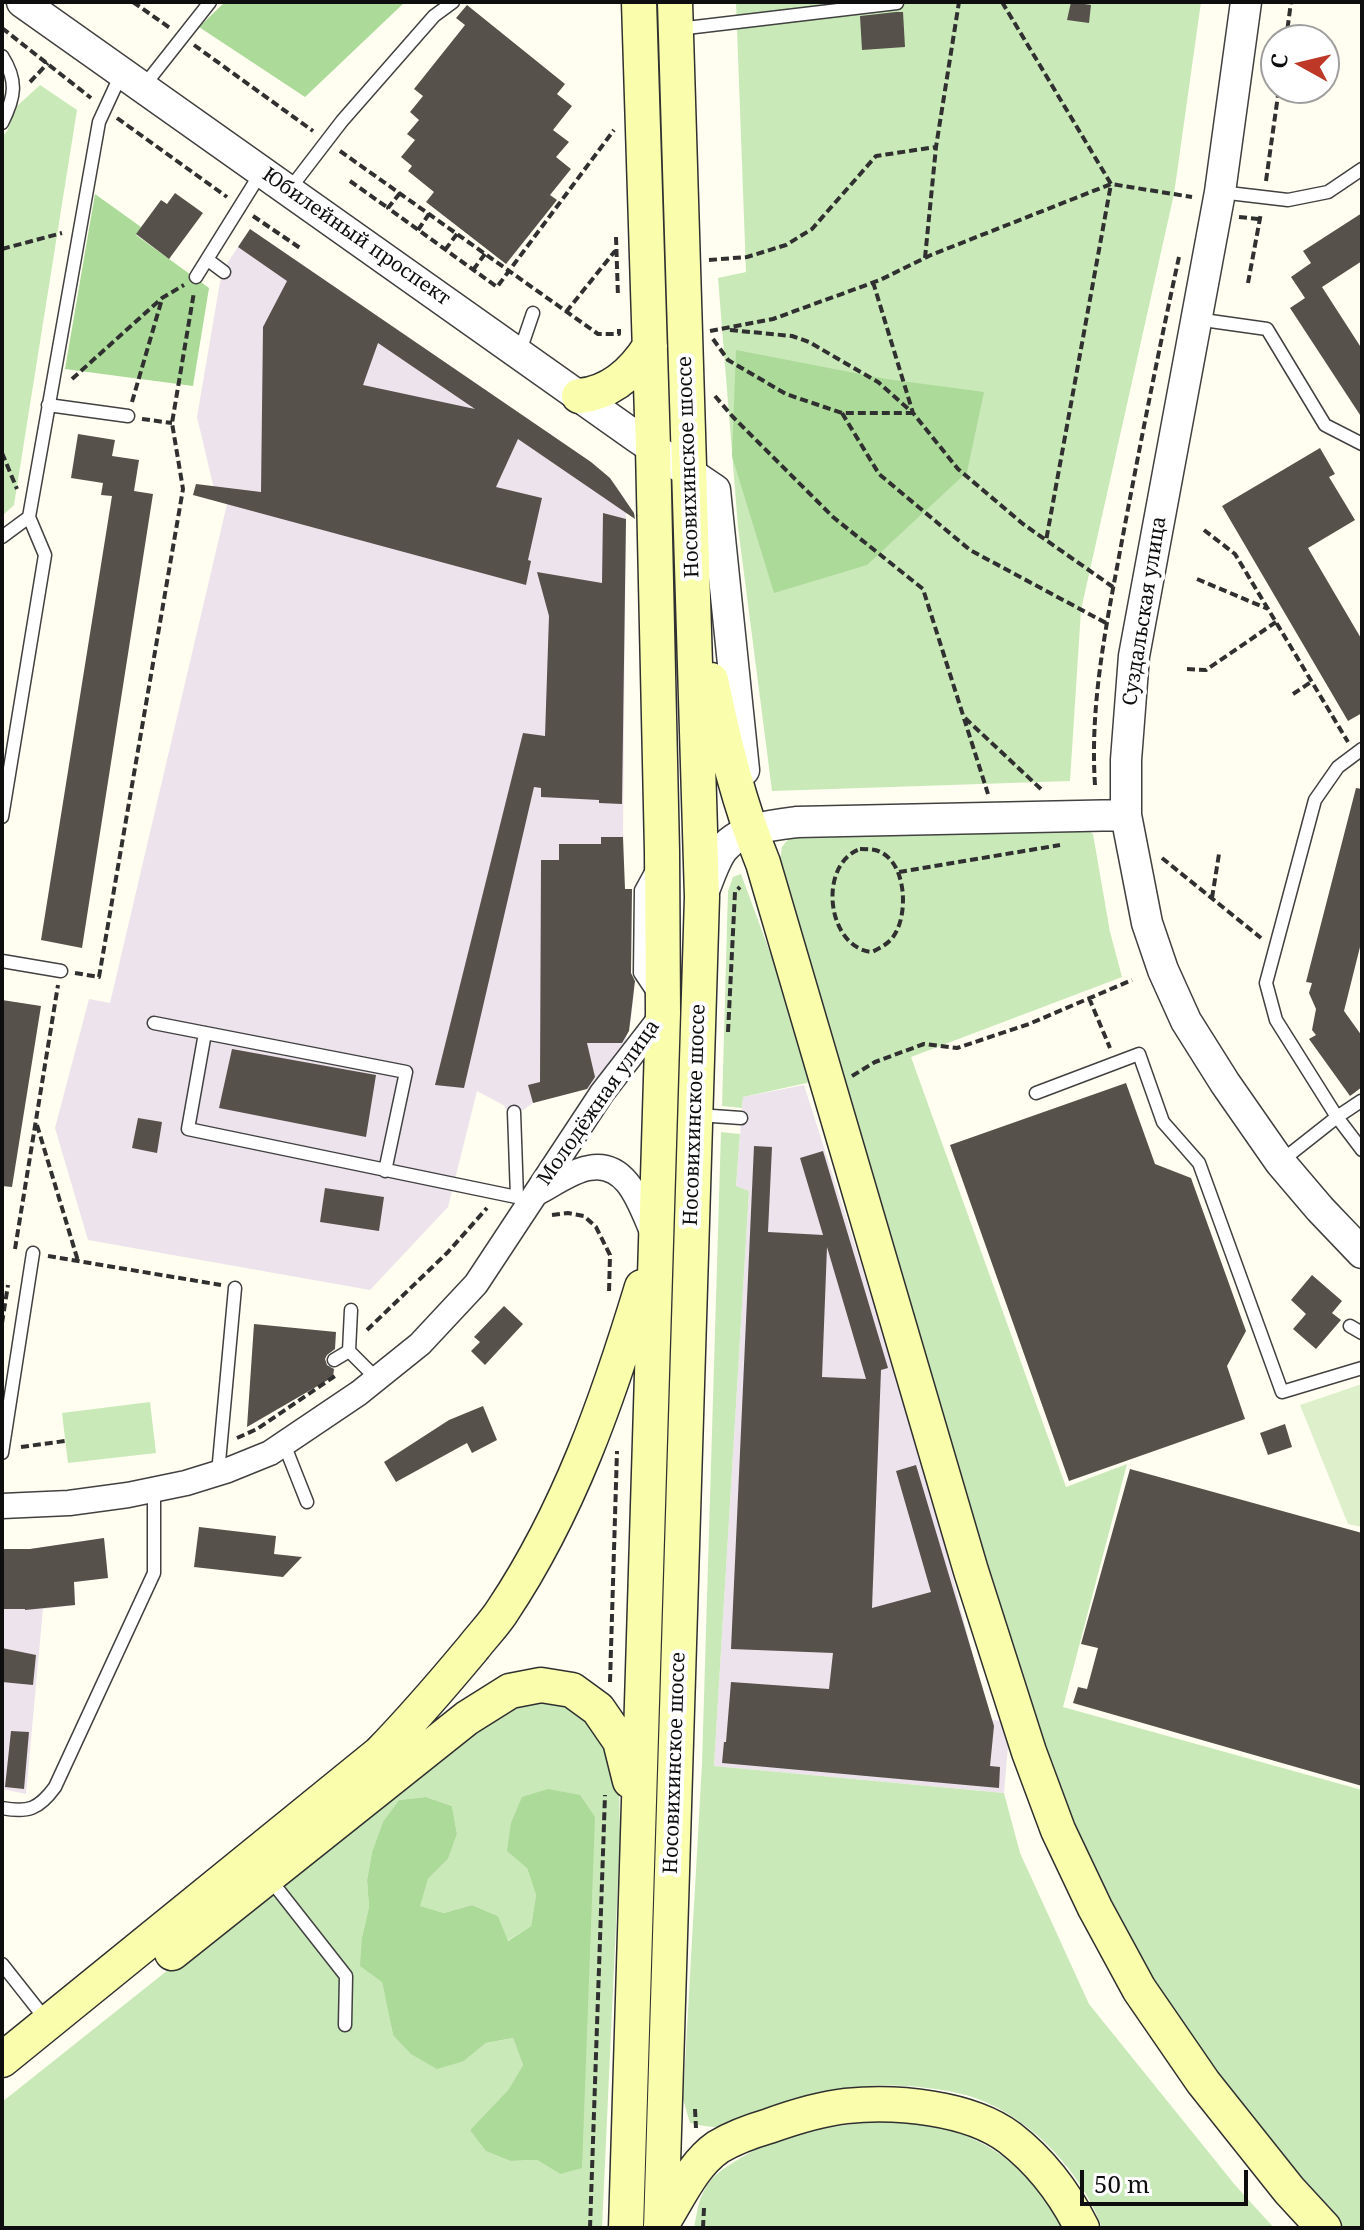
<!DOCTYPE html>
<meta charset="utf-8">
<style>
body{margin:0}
#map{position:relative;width:1364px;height:2230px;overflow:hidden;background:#fffef0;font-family:"Noto Serif",serif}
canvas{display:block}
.frame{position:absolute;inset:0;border:4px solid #0e0e0e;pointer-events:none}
.north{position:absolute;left:1260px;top:24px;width:80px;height:80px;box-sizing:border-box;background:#fff;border:2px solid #9f9f9f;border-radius:50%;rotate:278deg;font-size:22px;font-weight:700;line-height:32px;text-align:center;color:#0e0e0e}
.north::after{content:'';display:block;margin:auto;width:28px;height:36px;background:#be3827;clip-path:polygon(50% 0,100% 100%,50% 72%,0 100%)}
.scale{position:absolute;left:1080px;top:2170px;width:168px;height:36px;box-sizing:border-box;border:4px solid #0e0e0e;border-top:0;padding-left:10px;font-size:24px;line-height:28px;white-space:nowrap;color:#0e0e0e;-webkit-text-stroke:6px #fff;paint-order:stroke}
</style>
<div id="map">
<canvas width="1364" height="2230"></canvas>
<div class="frame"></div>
<div class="north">С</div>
<div class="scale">50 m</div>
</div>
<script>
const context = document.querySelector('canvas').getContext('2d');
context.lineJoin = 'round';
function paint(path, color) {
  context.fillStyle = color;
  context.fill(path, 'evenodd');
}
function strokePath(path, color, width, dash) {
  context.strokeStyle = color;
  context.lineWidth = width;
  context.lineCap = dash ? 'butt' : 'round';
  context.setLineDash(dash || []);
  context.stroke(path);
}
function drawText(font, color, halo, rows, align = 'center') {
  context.font = font + ' "Noto Serif",serif';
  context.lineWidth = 8;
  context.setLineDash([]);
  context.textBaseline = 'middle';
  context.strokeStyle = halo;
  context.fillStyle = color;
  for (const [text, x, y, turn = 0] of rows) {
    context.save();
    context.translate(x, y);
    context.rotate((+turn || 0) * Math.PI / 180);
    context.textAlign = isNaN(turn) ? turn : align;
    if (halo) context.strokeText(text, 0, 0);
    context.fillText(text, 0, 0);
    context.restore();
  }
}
const industrial = new Path2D(`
 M250,229L591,462L610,478L625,499L626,511L623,837L619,972L634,991L631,1020L625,1043L610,1070L597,1086L533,1103L523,1110L507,1114L505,1106L477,1091L448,1207L370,1290L88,1240L55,1128L89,999L110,1003L227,504L214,489L197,417L220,282L228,262Z
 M804,1085L920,1449L989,1719L1000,1721L1008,1747L1004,1793L714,1766L749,1191L736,1187L743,1097Z
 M104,1538L108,1578L74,1582L75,1605L43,1609L26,1794L2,1789V1549H30Z`);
const green = new Path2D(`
 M736,2H1201L1174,194L1081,610L1070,781L772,791L738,527L718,278L746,272Z
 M40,85L77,110L14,505L2,516V138L8,129L16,107Z
 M1081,825L1093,834L1110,932L1122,977L911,1057L1066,1487L1127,1464L1063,1707L1362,1790V2228H1345L1311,2192L1214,2071L1149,1979L1105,1904L1041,1750L779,867L782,847L790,837Z
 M741,874L786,996L811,1082L743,1097L742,1108L722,1106L728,891L733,877Z
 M721,1132L740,1134L736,1186L749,1191L714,1766L1004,1793L1020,1853L1089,2004L1235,2185L1274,2228H1102C1083,2174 1032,2119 978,2099C943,2086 880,2082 844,2089C804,2097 766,2119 727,2127C716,2129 701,2125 690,2123L683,2099L702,1764Z
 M150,1402L156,1453L68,1463L62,1413Z
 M515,1700L569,1702L609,1744L619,1785L620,1837L602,2228H2V2102L476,1725ZM426,1797L452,1806L457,1834L448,1859L428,1879L419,1906L444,1913L472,1905L498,1916L507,1941L531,1926L536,1895L527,1868L595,1817L560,2174L537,2160L511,2161L470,2130L508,2090L523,2065L513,2038L486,2043L464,2061L393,2035L382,1981L362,1937L369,1907L367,1880L372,1852L383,1823L399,1800Z
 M887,2121C904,2123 921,2123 937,2127C998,2141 1033,2176 1064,2228H694C697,2213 698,2200 706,2187C713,2175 727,2166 739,2159C784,2131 835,2125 887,2121Z`);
const forest = new Path2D(`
 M225,2H405L305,97L199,27Z
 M95,194L141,227L136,235L209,288L193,386L65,369Z
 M736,350L886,379L984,392L967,472L867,565L774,593L732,456Z
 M548,1789L580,1795L595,1817L582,2168L560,2174L537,2160L511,2161L486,2151L470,2130L508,2090L523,2065L513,2038L486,2043L464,2061L437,2069L411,2054L393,2035L382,1982L360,1966L362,1937L369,1907L367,1880L372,1852L383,1822L399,1800L426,1797L452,1806L457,1834L448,1859L428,1879L420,1906L444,1913L472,1905L498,1916L508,1941L531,1926L536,1895L527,1868L507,1851L511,1823L522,1797Z`);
const pitch = new Path2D(`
 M1362,1384V1527L1348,1524L1300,1405Z`);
const building = new Path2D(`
 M1071,2L1091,5L1089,23L1067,20Z
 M467,5L565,84L557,94L572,106L553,130L569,142L556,157L571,169L550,195L557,200L506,264L426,202L434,192L408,171L412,166L401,157L415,140L407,134L419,120L410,112L423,96L414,89L465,25L456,18Z
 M896,12H903L905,47L862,50L860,16Z
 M175,193L203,213L169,259L136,234L161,200L167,204Z
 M1362,213V261L1322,287L1362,349V418L1290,308L1305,298L1291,277L1311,263L1303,251Z
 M250,229L591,462L610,478L634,513L635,519L518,439L496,487L542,498L528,560L531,561L526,585L193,495L196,484L261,492L263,327L287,281L238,247ZM378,343L475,409L363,385Z
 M78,434L115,440L112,456L139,460L134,491L153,494L82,948L41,940L112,496L101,495L103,483L71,478Z
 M1320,448L1335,474L1329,477L1355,520L1308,548L1362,640V713L1348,721L1222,506Z
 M603,513L626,519L622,804L599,803V800L541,797V788L534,787L464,1088L435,1085L523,733L545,736L549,616L537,572L602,583Z
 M1356,788L1362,789V939L1344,1011L1362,1036V1087L1350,1096L1309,1039L1316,1035L1312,1030L1316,1009L1309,993L1312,983L1306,982Z
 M601,837H623L625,889H632L631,973L635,981L629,1031L622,1043H587L595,1077L587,1089L533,1103L528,1085L540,1082L541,860H559V844H601Z
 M2,1000L41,1006L12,1187L2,1186Z
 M232,1049L376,1075L366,1137L219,1108Z
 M1126,1083L1155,1164L1191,1178L1246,1331L1227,1366L1245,1419L1069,1481L950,1145Z
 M138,1118L162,1122L157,1153L132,1148Z
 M754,1146L772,1147L768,1232L823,1235L800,1158L823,1151L888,1368L881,1370L872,1608L931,1592L896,1471L916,1465L994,1726L990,1766L1000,1767L999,1788L722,1763L724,1742H726L731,1682L829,1689L833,1653L731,1649ZM827,1247L866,1379L822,1377Z
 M325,1188L384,1197L379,1231L320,1222Z
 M1312,1275L1342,1301L1332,1313L1341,1320L1316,1349L1293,1329L1306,1314L1291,1300Z
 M504,1306L523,1324L485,1365L471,1351L480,1342L474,1337Z
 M254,1324L336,1332L335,1349L327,1355L325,1359L327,1365L334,1369L333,1377L247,1427Z
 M483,1406L497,1440L472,1453L467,1443L396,1482L384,1462L449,1420Z
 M1285,1424L1292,1447L1268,1455L1260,1433Z
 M1130,1469L1362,1533V1786L1073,1703L1078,1687L1087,1689L1098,1648L1081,1644Z
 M199,1527L276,1536L274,1554L302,1557L283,1577L194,1567Z
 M104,1538L108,1578L74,1582L75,1605L25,1610V1609H2V1549H30Z
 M2,1648L36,1655L33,1685L2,1682Z
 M11,1731L29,1732L24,1789L5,1787Z`);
const path = new Path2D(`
 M133,2L170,28
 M1002,2L1111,184L1046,541
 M2,28L91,98
 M1286,40L1291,2
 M194,45L313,131
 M30,82L48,63
 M117,118L227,197
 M340,151L598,334H619V329
 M350,181L388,208
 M1266,181L1279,88
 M400,193L388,208L497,287L614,130
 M253,216L300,248
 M1239,217L1258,219
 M418,230L429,214
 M616,237L618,297
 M2,249L62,233
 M445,250L457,234
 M925,258L936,147L959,2
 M709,260L747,257L786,245L812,229L876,156L936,147
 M473,270L485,254
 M873,282L913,413L958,469L1023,524L1113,587
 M1248,283L1261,213
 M566,312L615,251
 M730,330L792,336L809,342L878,382L913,413
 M710,331L773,319L880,280L931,255L1111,184L1192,197
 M713,339L728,360L786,394L842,413H913
 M72,379L162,298L184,285
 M715,396L733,417L833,517L923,589L988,794
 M132,402L162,299
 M842,413L879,474L970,550L1106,623
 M142,419L172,423
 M2,453L17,489
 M1204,530L1235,554L1348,742
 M1197,579L1268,609
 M1187,669L1206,670L1276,622
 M1293,694L1311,682
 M965,718L1043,791
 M1095,785C1090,710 1104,636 1118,562C1137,460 1157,358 1179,257
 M860,849C869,849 877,849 884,854C907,869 908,917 893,937C888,944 880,948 872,952C827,948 817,865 860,849Z
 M1162,858L1261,938
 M899,872L1060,845
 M1212,898L1219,854
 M75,973L99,977L183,489L172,423L194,292
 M1089,998L1110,1048
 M728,1032L735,892L740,887
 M852,1076L875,1062L924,1044L957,1048L1029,1024L1132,980
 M37,1125L78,1261
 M552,1215L568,1213L584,1216L596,1227L610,1255L609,1293
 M15,1249L58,985
 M48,1256L221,1285
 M2,1323L8,1285
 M367,1330L448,1252L487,1208
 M237,1438L257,1429L335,1376
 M21,1447L65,1441
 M610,1682L617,1451
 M695,2109L696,2128
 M590,2228L605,1795
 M703,2228L704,2208`);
const service = new Path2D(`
 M678,29L897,3
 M2,56C18,81 15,97 2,123
 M143,87L210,2
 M289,190L342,121L434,16L453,2
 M1220,192L1288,200L1328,192L1362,169
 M208,260L224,272
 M196,277L262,171
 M1196,319L1267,329L1325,425L1362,444
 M520,351L533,313
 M48,405L128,416
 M2,537L29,517
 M2,817L45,555L29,517L99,122L122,72
 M653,868L641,890L640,973L654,994
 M2,961L61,971
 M154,1023L406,1072L385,1171
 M205,1033L188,1129L531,1200
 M1036,1093L1139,1054L1163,1122L1199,1163L1282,1392L1362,1368
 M1361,1101L1337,1117L1362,1150
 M514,1112L517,1197
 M698,1115L741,1118
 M1280,1162L1337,1117L1276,1020L1266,983L1315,800L1338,767L1362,749
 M351,1310L349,1351L377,1379
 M1350,1326L1362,1333
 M334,1360L349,1351
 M284,1444L307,1502
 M2,1453L33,1253
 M218,1473L235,1288
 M2,1808C28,1813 39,1809 55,1787L154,1573V1490
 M269,1878L346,1976L345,2025
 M2,1964L47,2021`);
const minor = new Path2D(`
 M537,1193C553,1185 571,1171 589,1168C628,1160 641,1207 653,1234
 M2,1506L69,1503L128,1495L186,1483L228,1470L270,1453L359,1393L420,1344L476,1284L602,1093L664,1013`);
const tertiary = new Path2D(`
 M22,2L635,436L715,490L744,770
 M1246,2L1220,192L1134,656L1126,760V815L1147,923L1163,970L1186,1021L1225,1083L1280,1162L1320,1209L1362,1253
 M702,895C708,882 715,858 724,848C741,828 772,825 797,822L1126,815`);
const secondary = new Path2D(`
 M579,396C611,393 633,373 650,346
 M711,680C724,742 739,804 763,863L971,1571L1029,1752L1058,1830L1095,1908L1139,1989L1203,2082L1289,2190L1324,2228
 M172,1953L467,1718L510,1691L541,1685L572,1690L598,1709L620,1741L630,1781
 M2,2060L380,1753C413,1719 443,1684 473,1648C483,1635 495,1623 503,1610C569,1511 608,1399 642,1287
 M661,2225C678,2199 692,2165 718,2147C733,2138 752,2131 769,2126C794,2117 819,2109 846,2106C896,2101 969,2107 1010,2138C1041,2162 1065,2194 1082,2228
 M626,2228L663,1013L662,851L653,448L639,2
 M661,2228L702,897L675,2`);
const streetNames = [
 ["Юбилейный проспект",356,237,35],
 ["Носовихинское шоссе",689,467,-92],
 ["Суздальская улица",1145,611,-81],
 ["Молодёжная улица",599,1103,-55],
 ["Носовихинское шоссе",695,1115,-88],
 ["Носовихинское шоссе",675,1763,-88]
];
paint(industrial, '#ede3ec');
paint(green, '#cae9b9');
paint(forest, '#acda99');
paint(pitch, '#def0cb');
paint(building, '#57514b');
strokePath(service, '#414141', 15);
strokePath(minor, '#414141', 27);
strokePath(tertiary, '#414141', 33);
strokePath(secondary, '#303030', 37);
strokePath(path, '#303030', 4, [8, 4]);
strokePath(service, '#fff', 12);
strokePath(minor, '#fff', 24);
strokePath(tertiary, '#fff', 30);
strokePath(secondary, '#fafeac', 34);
drawText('20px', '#0e0e0e', '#fff', streetNames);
</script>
